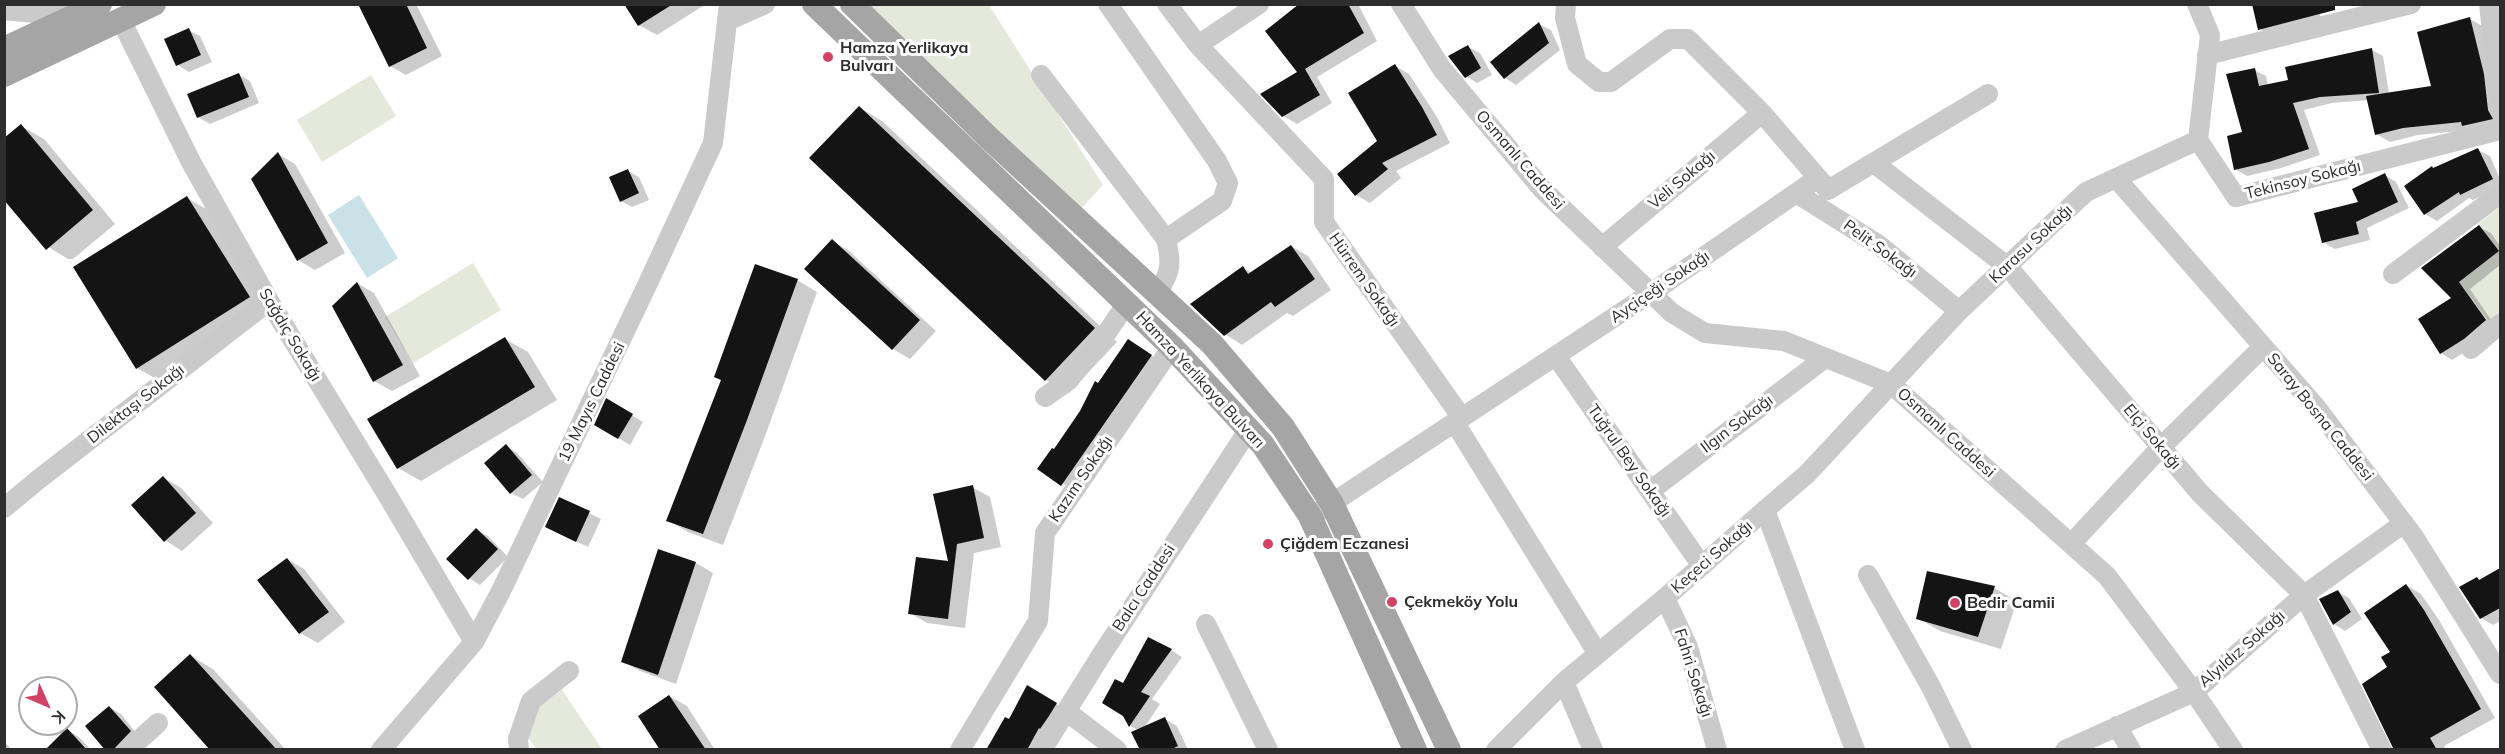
<!DOCTYPE html>
<meta charset="utf-8">
<style>
body{margin:0}
#map{position:relative;width:2505px;height:754px;overflow:hidden;background:#fff;font-family:Mulish,sans-serif}
canvas{display:block}
.frame{position:absolute;inset:0;border:6px solid #2d2d2d;pointer-events:none}
.north{position:absolute;left:18px;top:676px;width:60px;height:60px;box-sizing:border-box;background:#fff;border:2px solid #ababab;border-radius:50%;rotate:135deg;font-size:16px;font-weight:700;line-height:24px;text-align:center;color:#2d2d2d}
.north::after{content:'';display:block;margin:auto;width:21px;height:27px;background:#d24265;clip-path:polygon(50% 0,100% 100%,50% 72%,0 100%)}
</style>
<div id="map">
<canvas width="2505" height="754"></canvas>
<div class="frame"></div>
<div class="north">K</div>
</div>
<script>
const context = document.querySelector('canvas').getContext('2d');
context.lineJoin = 'round';
function paint(path, color) {
  context.fillStyle = color;
  context.fill(path, 'evenodd');
}
function strokePath(path, color, width, dash) {
  context.strokeStyle = color;
  context.lineWidth = width;
  context.lineCap = dash ? 'butt' : 'round';
  context.setLineDash(dash || []);
  context.stroke(path);
}
function drawText(font, color, halo, rows, align = 'center') {
  context.font = font + ' Mulish,sans-serif';
  context.lineWidth = 6;
  context.setLineDash([]);
  context.textBaseline = 'middle';
  context.strokeStyle = halo;
  context.fillStyle = color;
  for (const [text, x, y, turn = 0] of rows) {
    context.save();
    context.translate(x, y);
    context.rotate((+turn || 0) * Math.PI / 180);
    context.textAlign = isNaN(turn) ? turn : align;
    if (halo) context.strokeText(text, 0, 0);
    context.fillText(text, 0, 0);
    context.restore();
  }
}
const green = new Path2D(`
 M867,5H989L1103,185L1080,210Z
 M371,75L396,116L322,162L297,120Z
 M2500,207V318L2492,325L2459,282L2499,251L2478,224Z
 M473,263L501,310L413,363L385,317Z
 M562,690L602,749H536L517,721Z`);
const water = new Path2D(`
 M359,195L398,258L367,278L328,215Z`);
const shadow = new Path2D(`
 M360,4H416L442,56L406,75L390,66Z
 M626,4H706L657,35L639,25Z
 M1302,4H1358L1377,41L1317,77L1332,103L1297,124L1283,116L1300,72Z
 M2317,4L2322,22L2271,36L2260,29Z
 M2470,19L2484,27L2500,115V127L2418,135L2390,142L2376,134L2369,100L2332,103L2304,110L2320,155L2281,168L2247,176L2235,169L2254,70L2266,76L2268,86L2290,81L2372,50L2383,56L2389,94L2433,87Z
 M1539,24L1551,30L1560,50L1516,85L1505,78Z
 M188,30L200,36L212,62L189,72L178,65Z
 M1468,47L1480,53L1492,75L1477,83L1466,76Z
 M1395,66L1409,74L1437,117L1450,143L1396,171L1401,178L1370,203L1356,195L1379,141Z
 M239,75L250,81L259,103L210,124L198,117Z
 M859,107L882,121L1117,342L1069,393L1046,380Z
 M21,126L44,139L115,224L73,259H68L45,245Z
 M2478,150L2490,156L2500,179V187L2473,200L2469,198L2437,221L2425,214L2406,186L2434,170Z
 M278,154L295,164L345,253L315,270L298,260Z
 M628,171L639,177L649,200L632,207L621,201Z
 M2385,175L2396,182L2409,208L2367,228L2370,240L2335,249L2323,242Z
 M187,198L210,211L272,311L160,381L137,368Z
 M2479,227L2491,233L2500,246V265L2470,289L2496,327L2476,345L2452,360L2441,353L2454,298L2423,268Z
 M832,241L849,251L936,331L910,359L893,349L806,269Z
 M1291,246L1308,256L1331,290L1293,316L1287,313L1242,345L1225,334L1243,268L1252,273Z
 M797,280L817,292L767,431L723,545L688,532L668,520Z
 M357,283L374,293L420,376L392,391L374,381Z
 M505,339L528,352L557,400L421,481L398,468Z
 M1140,348L1162,363L1074,491L1040,468L1055,451L1099,385Z
 M607,400L643,422L630,445L595,424Z
 M506,446L517,453L543,482L523,499L511,493Z
 M164,478L181,488L213,523L182,551L165,540Z
 M972,487L990,497L1001,547L974,553L965,628L927,623L910,613L950,563Z
 M560,499L601,519L588,547L558,533Z
 M476,530L488,536L508,557L480,585L469,578Z
 M287,559L304,569L345,622L318,643L300,633L259,580Z
 M696,563L713,573L676,684L640,671L622,661Z
 M2500,570V621L2493,625L2481,618L2477,578L2481,581Z
 M1928,573L1994,588L2017,601L2001,649L1940,631L1918,618Z
 M2406,585L2421,594L2439,620L2495,718L2444,746L2446,750H2394L2389,668Z
 M2338,592L2349,598L2362,619L2345,631L2334,624Z
 M1171,650L1182,657L1152,699L1160,704L1144,728L1165,719L1177,726L1188,750H1141L1138,730L1130,726L1124,685Z
 M191,656L213,669L286,750H212Z
 M1028,687L1068,711L1041,750H989L1009,721Z
 M669,696L687,706L715,750H662Z
 M109,707L121,714L141,739L130,750H107Z
 M67,730L79,737L91,750H47Z
 M4,741L12,750H4Z`);
const building = new Path2D(`
 M358,4H406L427,48L389,67Z
 M624,4H673L638,26Z
 M1299,4H1348L1364,33L1305,69L1320,95L1282,117L1260,94L1297,72L1265,31Z
 M2252,4H2335V10L2258,30Z
 M2470,17L2484,74L2488,110L2493,119L2462,126L2461,122L2403,128L2375,135L2366,96L2431,86L2417,32Z
 M1539,22L1549,43L1504,79L1490,62Z
 M189,28L201,55L176,66L164,39Z
 M1468,45L1481,68L1465,78L1448,56Z
 M2372,48L2379,93L2320,97L2293,103L2309,149L2269,162L2234,170L2227,136L2242,132L2226,74L2255,68L2259,86L2288,80L2285,67Z
 M1395,64L1422,107L1437,135L1382,163L1388,169L1355,196L1337,174L1377,141L1348,93Z
 M239,73L249,97L197,118L187,94Z
 M859,106L1095,328L1045,381L809,158Z
 M21,124L93,210L46,250L4,200V138Z
 M2478,148L2493,179L2460,195L2459,192L2424,215L2404,186L2432,166L2433,168Z
 M278,152L328,243L297,261L251,179Z
 M628,169L639,193L620,202L609,177Z
 M2385,173L2398,202L2356,222L2359,234L2322,243L2314,213L2358,202L2352,189Z
 M187,196L250,297L136,369L73,267Z
 M2479,225L2499,251L2459,282L2486,320L2464,339L2440,354L2418,319L2451,298L2421,268Z
 M832,239L920,320L892,350L804,269Z
 M1291,245L1315,279L1275,307L1271,302L1224,336L1190,304L1243,266L1248,274Z
 M755,264L798,279L747,420L703,534L666,521L721,380L714,377Z
 M357,282L403,365L373,382L332,306Z
 M505,337L535,387L397,469L367,419Z
 M1128,339L1152,355L1061,486L1037,469L1052,448L1054,449L1080,411L1095,381L1098,383Z
 M606,398L633,414L618,439L594,425Z
 M506,444L532,475L510,494L484,463Z
 M163,476L196,513L164,542L131,505Z
 M973,485L984,538L957,544L948,619L908,614L916,557L948,561L933,494Z
 M559,497L590,511L576,542L545,527Z
 M476,528L498,549L468,580L446,559Z
 M658,549L696,562L658,675L621,662Z
 M287,558L329,612L299,634L257,580Z
 M2500,568V608L2480,619L2459,587L2477,577L2479,580Z
 M1927,571L1995,586L1978,637L1916,619Z
 M2406,584L2424,610L2481,709L2430,738L2437,750H2394L2362,684L2387,667L2381,657L2390,652L2364,613Z
 M2338,590L2351,612L2333,625L2319,599Z
 M1148,637L1172,649L1141,692L1150,696L1129,727L1123,716L1102,703L1115,679L1123,683Z
 M190,654L277,750H210L154,687Z
 M1027,685L1057,703L1049,716L1040,729L1039,728L1027,750H986L1005,717L1009,719Z
 M669,695L706,750H660L638,716Z
 M109,706L131,731L113,750H105L85,726Z
 M1165,717L1178,746L1170,750H1140L1131,732Z
 M67,728L87,750H45Z`);
const minor = new Path2D(`
 M1108,4L1217,161L1228,183L1222,201L1166,239C1172,264 1171,271 1158,292
 M1167,4L1198,45L1324,179V222L1462,418
 M1401,4L1442,69L1543,190L1672,313L1705,333L1784,341L1891,384L2107,576L2194,692L2233,750
 M1566,4L1565,18L1577,64L1599,82H1611L1670,39H1688L1762,113L1818,178
 M2197,4L2210,35L2198,140L2236,197L2500,130
 M2489,4L2500,109
 M4,10L74,17V14
 M121,20L191,162L269,301L388,496L474,642
 M727,21L765,4
 M1198,45L1259,4
 M2207,55L2411,4
 M1041,75L1166,239
 M1874,163L2008,267L2200,493L2304,595L2382,750
 M2116,178L2316,407L2414,537L2500,674
 M1796,193L1879,245L1959,311
 M1602,247L1762,113
 M2393,274L2500,194
 M2471,349L2500,324
 M1556,356L1702,566
 M1045,397L1069,380L1108,331L1127,303
 M1455,423L1598,654
 M1650,491L1825,358
 M4,508L39,479L269,301
 M1765,510L1807,474L1959,311L2086,192L2198,140
 M1320,511L1651,293L1818,178L1828,190L1988,94
 M2071,544L2161,447L2263,347
 M1868,575L1931,687L1962,750
 M1665,598L1688,647L1717,750
 M1206,624L1268,750
 M1564,682L1593,750
 M1066,711L1117,750
 M2117,726L2131,750
 M128,750L158,723
 M381,750L474,642L501,591L648,283L713,143L729,4
 M519,750L518,739L531,701L569,671
 M960,750L1038,621L1045,533L1172,347
 M1042,750L1100,657L1249,429
 M1496,750L1564,682L1665,598L1765,510L1855,750
 M2065,750L2194,692L2304,595L2404,523`);
const major = new Path2D(`
 M814,4L1172,347L1263,445L1310,516L1415,750
 M852,4L990,139L1212,344L1283,427L1332,504L1449,750
 M4,49L100,4
 M4,75L154,4`);
const markers = [
 [828,57,6,"#d24265"],
 [1268,544,6,"#d24265"],
 [1392,602,6,"#d24265"],
 [1955,603,6,"#d24265"]
];
const poiNames = [
 ["Hamza Yerlikaya",840,48],
 ["Bulvarı",840,66],
 ["Çiğdem Eczanesi",1280,544],
 ["Çekmeköy Yolu",1404,602],
 ["Bedir Camii",1967,603]
];
const streetNames = [
 ["Osmanlı Caddesi",1520,160,49],
 ["Veli Sokağı",1682,180,-40],
 ["Tekinsoy Sokağı",2303,180,-14],
 ["Karasu Sokağı",2031,244,-43],
 ["Pelit Sokağı",1880,249,36],
 ["Hürrem Sokağı",1364,280,55],
 ["Ayçiçeği Sokağı",1660,287,-34],
 ["Sağdıç Sokağı",290,335,59],
 ["Hamza Yerlikaya Bulvarı",1200,380,47],
 ["19 Mayıs Caddesi",592,402,-64],
 ["Dilektaşı Sokağı",136,404,-38],
 ["Saray Bosna Caddesi",2320,417,51],
 ["Ilgın Sokağı",1737,424,-37],
 ["Osmanlı Caddesi",1946,433,42],
 ["Elçi Sokağı",2152,437,50],
 ["Tuğrul Bey Sokağı",1629,461,55],
 ["Kazım Sokağı",1081,479,-56],
 ["Keçeci Sokağı",1712,557,-41],
 ["Balcı Caddesi",1144,588,-57],
 ["Alyıldız Sokağı",2242,649,-41],
 ["Fahri Sokağı",1693,673,72]
];
paint(green, '#e5e9dc');
paint(water, '#cae1e7');
paint(shadow, '#0003');
paint(building, '#141414');
strokePath(minor, '#cacaca', 20);
strokePath(major, '#a5a5a5', 24);
for (const [x, y, r, color] of markers) {
  const dot = new Path2D();
  dot.arc(x, y, r, 0, 2 * Math.PI);
  context.fillStyle = color;
  context.fill(dot);
  strokePath(dot, '#fff', 2);
}
drawText('bold 16px', '#2d2d2d', '#fff', poiNames, 'left');
drawText('16px', '#2d2d2d', '#fff', streetNames);
</script>
